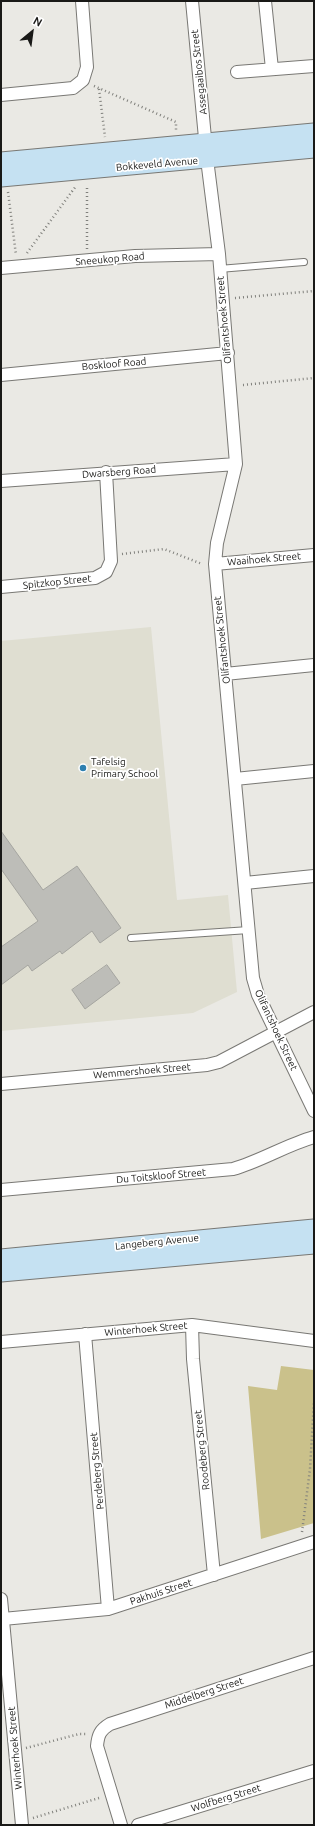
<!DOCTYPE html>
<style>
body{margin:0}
#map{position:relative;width:315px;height:1826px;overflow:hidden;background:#eae9e4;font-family:Ubuntu,sans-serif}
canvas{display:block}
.frame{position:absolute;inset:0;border:2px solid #191917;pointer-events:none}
.north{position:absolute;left:12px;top:12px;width:40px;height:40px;-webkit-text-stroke:3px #fff;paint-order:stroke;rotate:29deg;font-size:11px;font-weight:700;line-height:16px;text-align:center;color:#191917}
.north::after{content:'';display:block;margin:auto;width:14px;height:18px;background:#191917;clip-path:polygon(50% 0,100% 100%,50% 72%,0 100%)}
</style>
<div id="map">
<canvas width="315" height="1826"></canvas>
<div class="frame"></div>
<div class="north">N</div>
</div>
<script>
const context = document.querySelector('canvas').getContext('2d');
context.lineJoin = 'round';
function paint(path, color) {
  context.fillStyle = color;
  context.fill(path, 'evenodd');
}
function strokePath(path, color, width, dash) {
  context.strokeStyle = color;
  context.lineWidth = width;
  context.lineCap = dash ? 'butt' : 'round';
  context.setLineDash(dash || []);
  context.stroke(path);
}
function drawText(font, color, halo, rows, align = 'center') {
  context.font = font + ' Ubuntu,sans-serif';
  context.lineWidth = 3.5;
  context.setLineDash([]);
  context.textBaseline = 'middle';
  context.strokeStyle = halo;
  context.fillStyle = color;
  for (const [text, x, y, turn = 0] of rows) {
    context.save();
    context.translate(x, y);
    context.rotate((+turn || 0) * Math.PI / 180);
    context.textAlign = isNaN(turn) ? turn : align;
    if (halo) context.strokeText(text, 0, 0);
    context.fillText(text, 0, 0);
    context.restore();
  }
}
const built = new Path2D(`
 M151,627L177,900L228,895L237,992L193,1013L1,1031V641Z`);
const green = new Path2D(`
 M281,1366L314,1370V1523L261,1539L248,1386L277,1390Z`);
const building = new Path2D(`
 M1,831L43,890L77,866L121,928L100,943L92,931L62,954L60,951L32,971L28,965L1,985V947L38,921L1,869Z
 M107,965L120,983L85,1009L72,990Z`);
const path = new Path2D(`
 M94,86L176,122V130
 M99,89L105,137
 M8,192L16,255
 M87,249V186
 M27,253L76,186
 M235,298L314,291
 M243,385L314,378
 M122,554L164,549L202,564
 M302,1532L310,1469L314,1401
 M26,1748L79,1734H87
 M33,1818L99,1798`);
const lane = new Path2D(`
 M219,269L304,262
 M131,938L249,930`);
const street = new Path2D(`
 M192,1L207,159L219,254L236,464L217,543L215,564L253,978L258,995L314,1111
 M265,1L272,69
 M237,72L314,66
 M1,95L73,88L83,80L87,67L82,1
 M1,268L135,256L219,254
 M1,375L228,353
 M1,481L236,464
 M215,564L314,555
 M1,587L95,578L106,572L111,561L106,472
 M225,674L314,665
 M235,779L314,771
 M245,883L314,876
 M1,1084L207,1065L219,1062L314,1012
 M1,1190L233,1169C261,1161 286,1145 314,1137
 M192,1325L193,1359L214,1575
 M85,1334L108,1609
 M1,1342L192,1325L314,1341
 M1,1599L22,1825
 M3,1619L108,1609L314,1542
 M121,1825L97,1746C98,1735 100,1730 110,1724L314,1658
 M138,1825L314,1771`);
const secondary = new Path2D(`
 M1,161L314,132
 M1,178L314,149
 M1,1258L314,1228
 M1,1273L314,1245`);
const markers = [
 [83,768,4,"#2d7fb0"]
];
const streetNames = [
 ["Assegaaibos Street",199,72,-96],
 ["Bokkeveld Avenue",157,164,-5],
 ["Sneeukop Road",110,259,-5],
 ["Olifantshoek Street",224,320,-95],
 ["Boskloof Road",114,364,-5],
 ["Dwarsberg Road",119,472,-4],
 ["Waaihoek Street",264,559,-5],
 ["Spitzkop Street",57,582,-6],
 ["Olifantshoek Street",222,640,-96],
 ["Olifantshoek Street",276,1030,65],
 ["Wemmershoek Street",142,1071,-5],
 ["Du Toitskloof Street",161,1176,-5],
 ["Langeberg Avenue",157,1242,-6],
 ["Winterhoek Street",146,1329,-5],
 ["Roodeberg Street",202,1450,-96],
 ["Perdeberg Street",97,1471,-95],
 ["Pakhuis Street",161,1592,-18],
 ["Middelberg Street",204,1693,-18],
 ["Winterhoek Street",15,1748,-95],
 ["Wolfberg Street",226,1798,-17]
];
const poiNames = [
 ["Tafelsig",91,762],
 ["Primary School",91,774]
];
paint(built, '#dfded1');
paint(green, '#cac18b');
paint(building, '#bdbdb8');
strokePath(building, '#a5a5a0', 1);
strokePath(lane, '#797874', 8);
strokePath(street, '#797874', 14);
strokePath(secondary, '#797874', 19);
strokePath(path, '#80807c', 2.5, [1, 3]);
strokePath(lane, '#fff', 6);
strokePath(street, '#fff', 12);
strokePath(secondary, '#c5e1f2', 17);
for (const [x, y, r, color] of markers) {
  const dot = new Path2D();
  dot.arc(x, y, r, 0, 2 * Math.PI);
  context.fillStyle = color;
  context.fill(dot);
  strokePath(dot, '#fff', 1.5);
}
drawText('10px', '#191917', '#fff', streetNames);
drawText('10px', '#191917', '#fff', poiNames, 'left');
</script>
